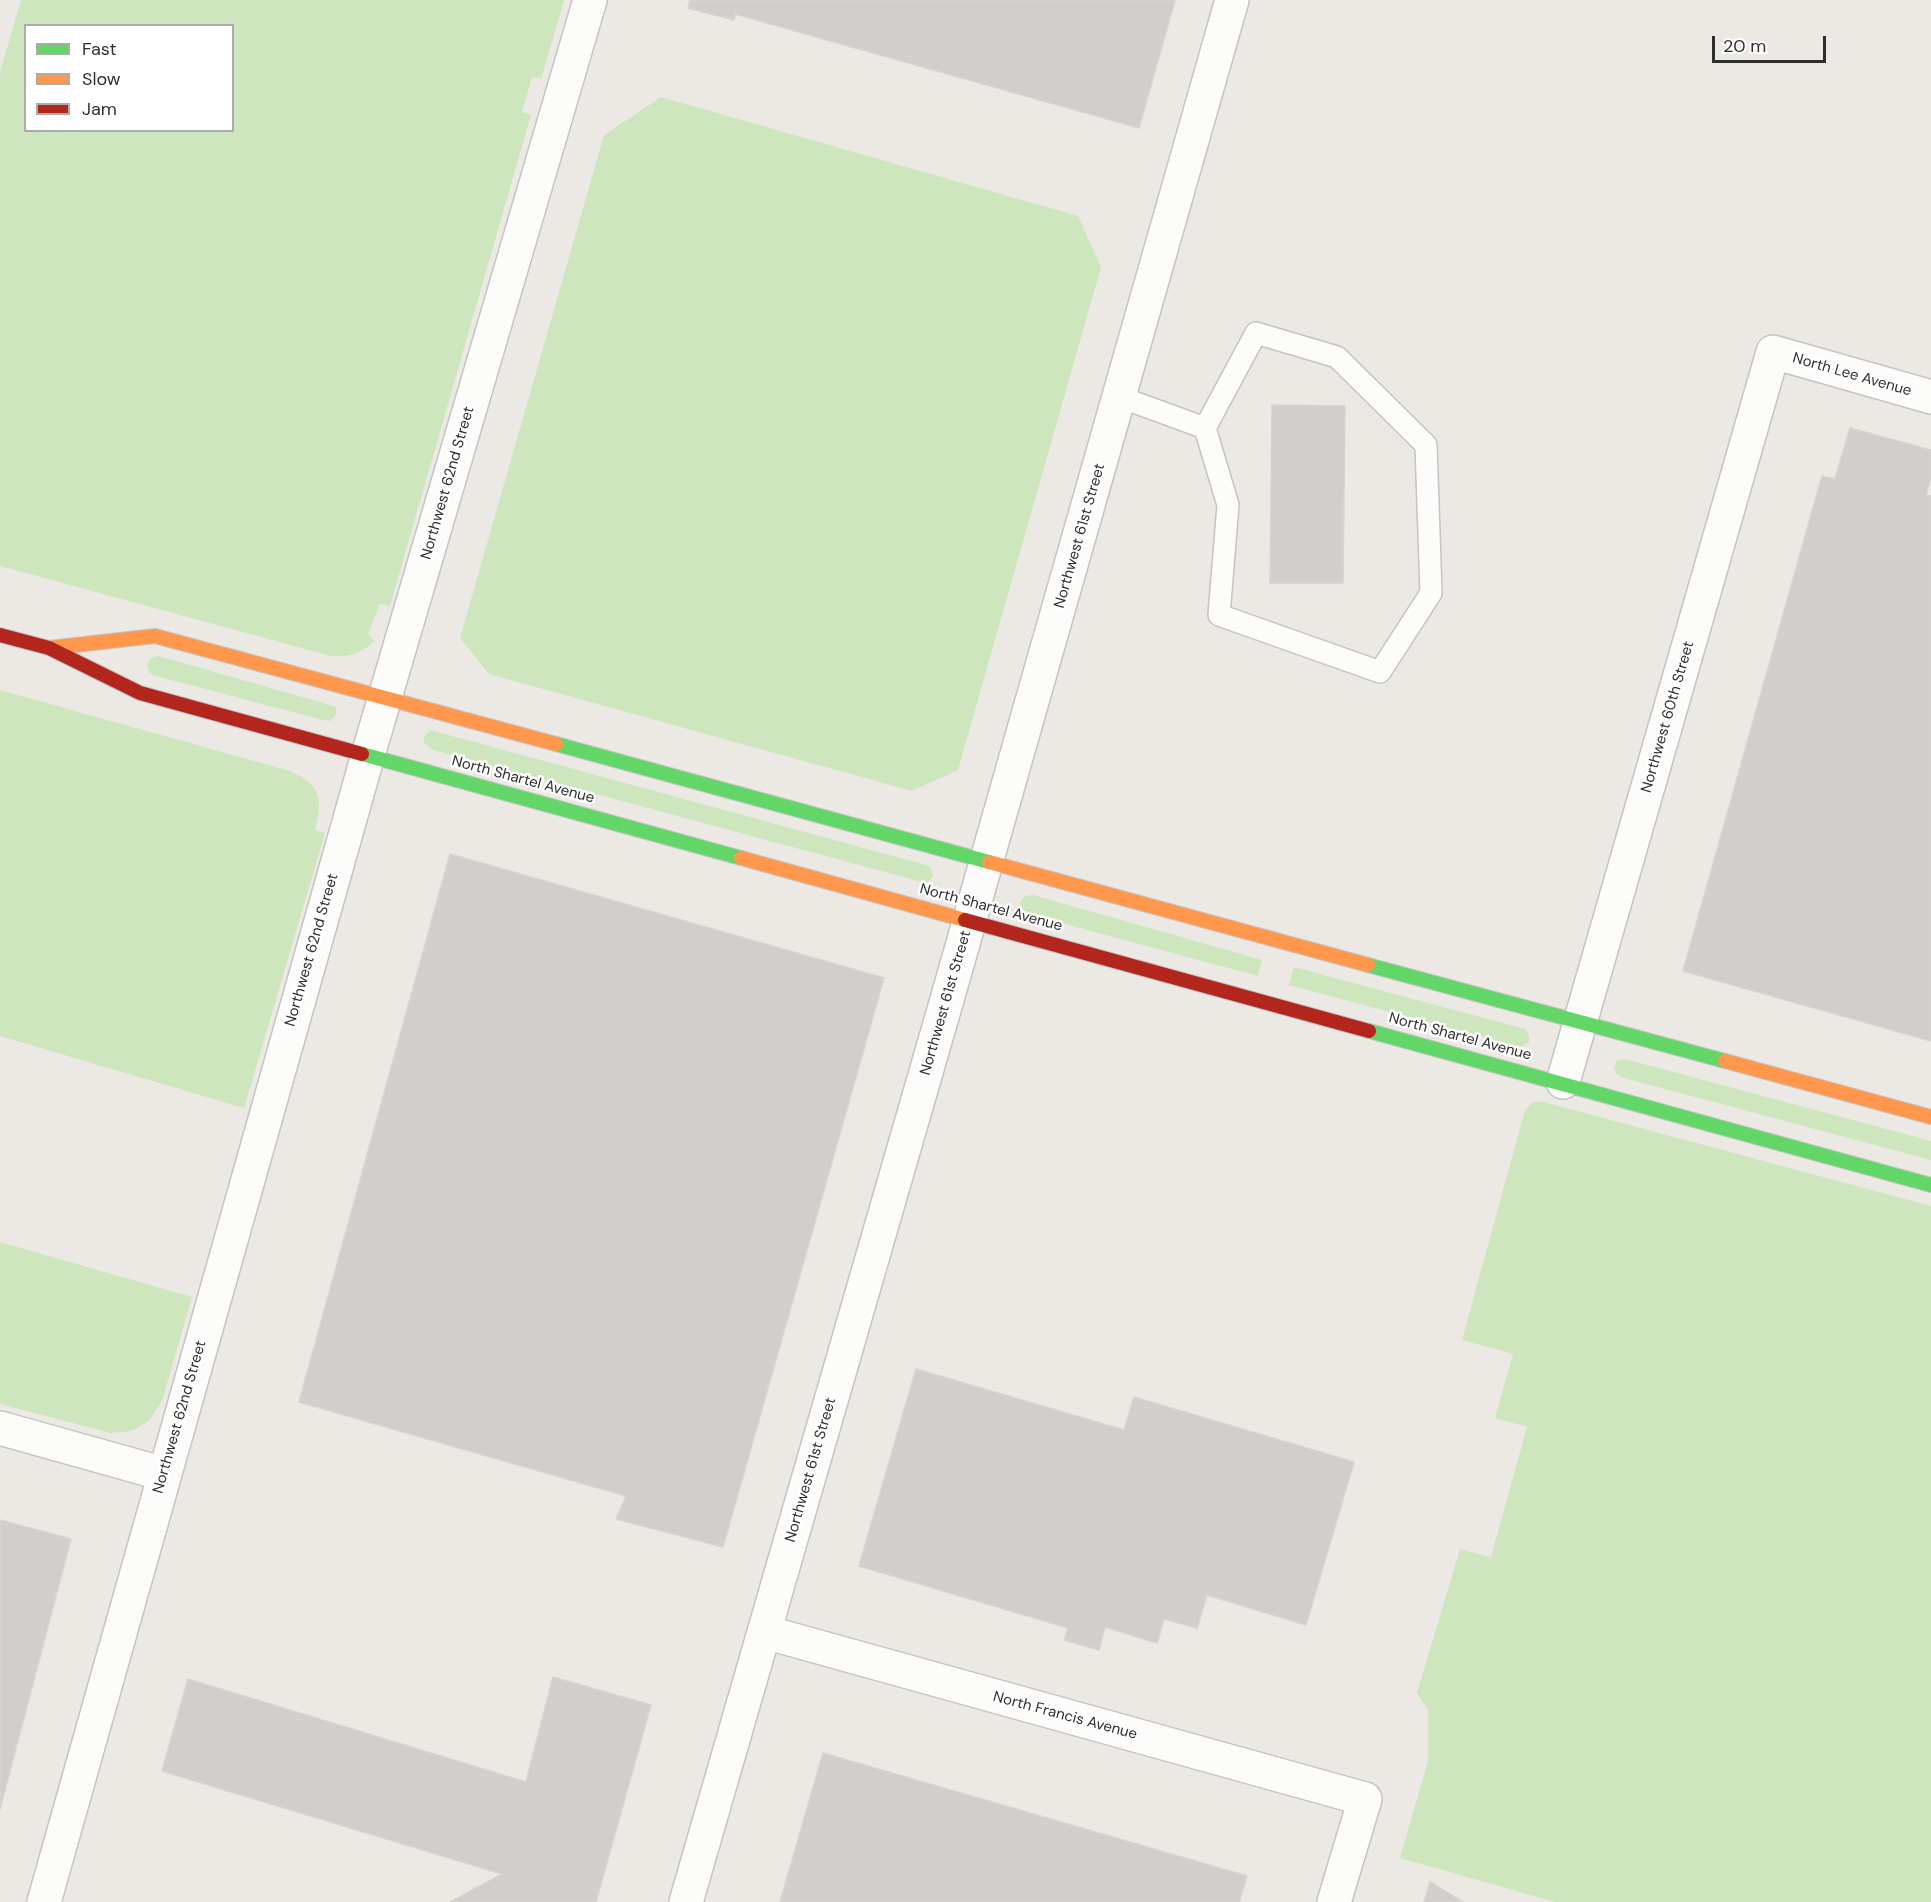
<!DOCTYPE html>
<style>
body{margin:0}
#map{position:relative;width:1931px;height:1902px;overflow:hidden;background:#ece8e4;font-family:"DM Sans",sans-serif}
canvas{display:block}
.legend{position:absolute;left:24px;top:24px;width:210px;height:108px;box-sizing:border-box;background:#fff;border:2px solid #ababab;margin:0;padding:8px 10px;list-style:none;font-size:18px;color:#2e2e2e}
.legend li{display:flex;align-items:center;gap:12px;height:30px}
.legend b{width:30px;border:2px solid #ababab}
.scale{position:absolute;left:1712px;top:36px;width:114px;height:27px;box-sizing:border-box;border:3px solid #2e2e2e;border-top:0;padding-left:8px;font-size:18px;line-height:21px;white-space:nowrap;color:#2e2e2e;-webkit-text-stroke:4px #fff;paint-order:stroke}
</style>
<div id="map">
<canvas width="1931" height="1902"></canvas>
<ul class="legend">
<li><b style="height:8px;background:#63d668"></b>Fast</li>
<li><b style="height:8px;background:#ff974d"></b>Slow</li>
<li><b style="height:8px;background:#b3261e"></b>Jam</li>
</ul>
<div class="scale">20 m</div>
</div>
<script>
const context = document.querySelector('canvas').getContext('2d');
context.lineJoin = 'round';
function paint(path, color) {
  context.fillStyle = color;
  context.fill(path, 'evenodd');
}
function strokePath(path, color, width, dash) {
  context.strokeStyle = color;
  context.lineWidth = width;
  context.lineCap = dash ? 'butt' : 'round';
  context.setLineDash(dash || []);
  context.stroke(path);
}
function drawText(font, color, halo, rows, align = 'center') {
  context.font = font + ' "DM Sans",sans-serif';
  context.lineWidth = 5;
  context.setLineDash([]);
  context.textBaseline = 'middle';
  context.strokeStyle = halo;
  context.fillStyle = color;
  for (const [text, x, y, turn = 0] of rows) {
    context.save();
    context.translate(x, y);
    context.rotate((+turn || 0) * Math.PI / 180);
    context.textAlign = isNaN(turn) ? turn : align;
    if (halo) context.strokeText(text, 0, 0);
    context.fillText(text, 0, 0);
    context.restore();
  }
}
const green = new Path2D(`
 M21,0H564L541,79L532,77L522,112L531,115L390,606L380,604L368,633L374,641C363,654 347,657 331,656L0,566V72ZM26,26H232V130H26Z
 M661,97L1078,216L1101,267L958,770L912,791L489,674L460,638L604,135Z
 M159,656L327,704L336,707V715L330,721L323,720L156,676L149,672L147,664L151,658Z
 M0,690L290,771C321,785 323,799 315,830L325,833L244,1108L0,1036Z
 M430,730L926,865L931,868L933,876L927,883L922,882L433,750L424,743V737Z
 M1033,895L1262,960L1258,976L1028,914L1022,910L1020,902L1025,896Z
 M1294,967L1525,1029L1529,1035V1042L1521,1047L1289,985Z
 M1625,1059L1931,1141V1160L1624,1078L1616,1074L1614,1067L1617,1060Z
 M1533,1102H1544L1931,1206V1902H1555L1400,1858L1428,1761V1710L1417,1693L1460,1549L1491,1557L1527,1427L1495,1418L1513,1354L1462,1340L1525,1110Z
 M0,1242L192,1297L162,1401L150,1420L132,1431L111,1433L0,1404Z`);
const building = new Path2D(`
 M690,0H1175L1139,128L735,14L734,20L688,8Z
 M1272,405L1345,406L1343,583H1270Z
 M1850,428L1931,450V477L1926,495L1931,496V1041L1683,971L1822,476L1835,479Z
 M450,854L884,978L723,1547L616,1519L626,1496L299,1402Z
 M916,1369L1124,1430L1134,1397L1354,1462L1306,1625L1207,1595L1197,1628L1164,1619L1157,1643L1105,1627L1099,1650L1064,1640L1068,1628L859,1566Z
 M0,1520L71,1539L0,1809Z
 M553,1677L651,1705L596,1902H450L502,1874L162,1771L188,1679L526,1782Z
 M823,1753L1247,1876L1239,1902H780Z
 M1430,1882L1463,1902H1424Z`);
const lane = new Path2D(`
 M1120,397L1205,428L1228,505L1219,615L1380,672L1431,593L1426,445L1337,357L1256,333L1205,428`);
const street = new Path2D(`
 M1563,1082L1773,352L1931,397
 M0,1428L164,1474
 M765,1632L1365,1799L1334,1902
 M44,1902L368,755L590,0
 M686,1902L948,996L1232,0`);
const fast = new Path2D(`
 M556,744L989,862
 M362,754L741,858
 M1368,965L1725,1061
 M1369,1031L1931,1185`);
const slow = new Path2D(`
 M49,648L155,636L556,744
 M741,858L965,920
 M989,862L1368,965
 M1725,1061L1931,1117`);
const jam = new Path2D(`
 M0,635L49,648L140,693L362,754
 M965,920L1369,1031`);
const streetNames = [
 ["North Lee Avenue",1852,375,16],
 ["Northwest 62nd Street",448,483,-74],
 ["Northwest 61st Street",1080,536,-74],
 ["Northwest 60th Street",1668,717,-74],
 ["North Shartel Avenue",523,780,15],
 ["North Shartel Avenue",991,908,15],
 ["Northwest 62nd Street",312,950,-74],
 ["Northwest 61st Street",946,1003,-74],
 ["North Shartel Avenue",1460,1037,15],
 ["Northwest 62nd Street",180,1417,-74],
 ["Northwest 61st Street",811,1470,-74],
 ["North Francis Avenue",1065,1716,15]
];
paint(green, '#cee6be');
paint(building, '#d1cecb');
strokePath(building, '#d7d4d0', 1.5);
strokePath(lane, '#c5c4c5', 24);
strokePath(street, '#c5c4c5', 36);
strokePath(fast, '#c5c4c5', 16);
strokePath(slow, '#c5c4c5', 16);
strokePath(jam, '#c5c4c5', 16);
strokePath(lane, '#fcfcfb', 21);
strokePath(street, '#fcfcfb', 33);
strokePath(fast, '#63d668', 14);
strokePath(slow, '#ff974d', 14);
strokePath(jam, '#b3261e', 14);
drawText('15px', '#2e2e2e', '#fff', streetNames);
</script>
